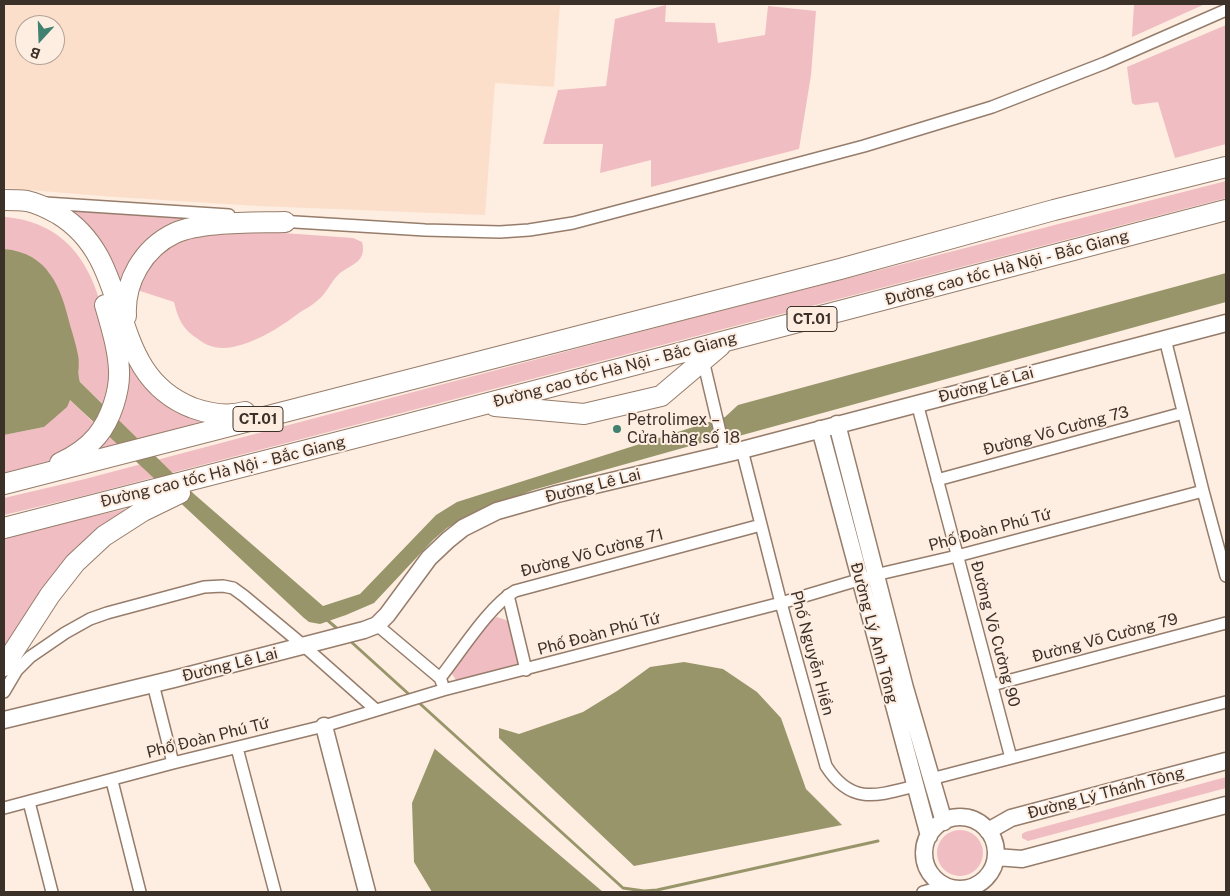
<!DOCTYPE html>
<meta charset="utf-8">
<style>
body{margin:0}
#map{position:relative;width:1230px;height:896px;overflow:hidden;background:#feede1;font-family:"Public Sans",sans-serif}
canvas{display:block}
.frame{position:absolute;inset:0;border:5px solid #3c3129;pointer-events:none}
.north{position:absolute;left:15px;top:15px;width:50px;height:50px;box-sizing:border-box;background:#feede1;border:1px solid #b0a297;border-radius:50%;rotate:200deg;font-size:14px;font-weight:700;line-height:20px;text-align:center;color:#3c3129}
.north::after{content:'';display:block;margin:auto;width:18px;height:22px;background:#41816f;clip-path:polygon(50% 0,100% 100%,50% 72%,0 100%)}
</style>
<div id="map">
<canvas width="1230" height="896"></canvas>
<div class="frame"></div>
<div class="north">B</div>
</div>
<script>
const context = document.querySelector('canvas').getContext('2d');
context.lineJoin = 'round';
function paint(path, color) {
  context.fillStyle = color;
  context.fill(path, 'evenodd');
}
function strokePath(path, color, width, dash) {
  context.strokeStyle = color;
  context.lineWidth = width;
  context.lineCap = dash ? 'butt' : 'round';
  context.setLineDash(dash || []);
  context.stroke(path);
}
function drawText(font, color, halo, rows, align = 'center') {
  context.font = font + ' "Public Sans",sans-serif';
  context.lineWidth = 4;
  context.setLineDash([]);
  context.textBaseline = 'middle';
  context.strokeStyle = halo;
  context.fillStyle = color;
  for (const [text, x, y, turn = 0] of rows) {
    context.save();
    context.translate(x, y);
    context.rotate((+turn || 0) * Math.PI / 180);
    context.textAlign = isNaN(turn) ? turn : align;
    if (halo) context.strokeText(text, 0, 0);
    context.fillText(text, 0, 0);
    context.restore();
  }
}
const built = new Path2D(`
 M4,4H560L554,87L495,83L485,215L258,206L115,197L4,188ZM25,25H55V55H25Z`);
const green = new Path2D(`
 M1134,4H1205L1132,37Z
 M666,5L665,22L715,23L718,43L765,35L768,6L816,11L811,75L799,149L651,187V160L600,173L603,144H543L558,90L606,86L615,19Z
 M1226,25V144L1175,158L1158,102L1135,105L1132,103L1127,67Z
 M1226,181V198L79,497L4,515V498L85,479L685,320Z
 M74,209L196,217L124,289L72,214Z
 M4,217C72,222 98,274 107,335C109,344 112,355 112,365C112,378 107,393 105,406L80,382L78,377L79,372L49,272L29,256L4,249Z
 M269,232L353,238L362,242C367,262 352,264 340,273C331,281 327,293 318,300C313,305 305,309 299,313C278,329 235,357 208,345C205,344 201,341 198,339C183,330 178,319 174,302L137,290L142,275L161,252L190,233Z
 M125,345L219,425L82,455L94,445Z
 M70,400L96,425L87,436L53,460L4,473V435L44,427Z
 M130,508L4,650V536Z
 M497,617L506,620L511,624L519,663L515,667L460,681L456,680L452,674L454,668L492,620Z
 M1226,777V788L1028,841L1022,838V834L1025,832Z
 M937 853a23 23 0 1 1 46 0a23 23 0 1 1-46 0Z`);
const water = new Path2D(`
 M4,249C49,253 61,288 70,325C73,335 76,345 78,355C80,364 77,374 80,382L194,494L323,606L360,594L436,515L457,502L725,417L738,405L1226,273V302L728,439H715L533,490L460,520L447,528L433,540L374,603L346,615L320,624L309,622L304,618L70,400L67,407L44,427L4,435Z
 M684,662L723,669L757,692L781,718L806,789L842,825L634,866L499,738V728L519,734L583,712L617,691L650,667Z
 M435,748V749L603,892H432L414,862L412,803Z`);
const stream = new Path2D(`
 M326,619L340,631
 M348,639L412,697
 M417,701L623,888L644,891L657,890L878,841`);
const street = new Path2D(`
 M45,203L229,215
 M279,221L425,230L500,232L529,230L573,223L864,146L992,107L1105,63L1226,10
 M1165,339L1203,491L1226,576
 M703,360L725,453
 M917,403L1011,758
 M742,450L781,603L826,766C851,805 876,796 915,786
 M937,480L1183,413
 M508,595L526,670
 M377,625L440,678L442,683
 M440,678C460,653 489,606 515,591L761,525
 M153,684L173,763
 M992,685L1226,623
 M4,692L17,670L30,657L65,633L90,619L107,613L204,587L223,586L233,588L244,596L304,646L375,709
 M237,748L275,892
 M931,779L1226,702
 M112,781L140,892
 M29,802L52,892
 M4,808L173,763L324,726L443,690L781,603L875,575L957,556L1203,491
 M923,892L945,886`);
const secondary = new Path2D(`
 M837,424L905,688L944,822
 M820,429L929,836
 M4,720L174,679L364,630L377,625L387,615L429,558L448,540L463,528L497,511L557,494L742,450L1226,323
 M324,726L367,892
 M924 853a36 36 0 1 1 72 0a36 36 0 1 1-72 0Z
 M988,831L1011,818L1226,761
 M996,857L1022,859L1226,805`);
const highway = new Path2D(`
 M4,200C11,200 19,200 27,201C37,203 49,209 58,214C138,262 102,373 193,408C210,414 227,417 245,412
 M126,316C124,282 143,248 175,233C201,221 256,223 285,222
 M495,406L584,414L661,396L720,346
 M60,463C73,457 88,447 97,436C111,419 120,391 119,370C118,348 111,326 105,305
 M4,484L840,269L1054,210L1226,167
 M4,528L397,427L1226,210
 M4,666L50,595L75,563L104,536L143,511L180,493`);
const markers = [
 [617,429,5,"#41816f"]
];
const shields = [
 [812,319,50],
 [258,419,50]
];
const shieldNames = [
 ["CT.01",812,319],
 ["CT.01",258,419]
];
const streetNames = [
 ["Đường cao tốc Hà Nội - Bắc Giang",1007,268,-15],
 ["Đường cao tốc Hà Nội - Bắc Giang",615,370,-15],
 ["Đường Lê Lai",986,385,-15],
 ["Đường Võ Cường 73",1056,431,-15],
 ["Đường cao tốc Hà Nội - Bắc Giang",223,472,-14],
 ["Đường Lê Lai",593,486,-14],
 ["Phố Đoàn Phú Tứ",990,530,-15],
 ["Đường Võ Cường 71",592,553,-15],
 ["Đường Lý Anh Tông",874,633,75],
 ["Phố Đoàn Phú Tứ",599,634,-15],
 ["Đường Võ Cường 90",995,634,75],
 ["Đường Võ Cường 79",1105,638,-15],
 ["Phố Nguyễn Hiền",812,653,75],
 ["Đường Lê Lai",230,665,-14],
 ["Phố Đoàn Phú Tứ",208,738,-14],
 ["Đường Lý Thánh Tông",1106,793,-15]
];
const poiNames = [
 ["Petrolimex –",627,420],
 ["Cửa hàng số 18",627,438]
];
paint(built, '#fbdfcb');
paint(green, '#f0bdc2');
paint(water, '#98956a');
strokePath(stream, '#98956a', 3);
strokePath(street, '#967d6b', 14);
strokePath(secondary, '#967d6b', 19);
strokePath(highway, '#967d6b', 22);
strokePath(street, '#fff', 11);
strokePath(secondary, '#fff', 16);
strokePath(highway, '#fff', 20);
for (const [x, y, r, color] of markers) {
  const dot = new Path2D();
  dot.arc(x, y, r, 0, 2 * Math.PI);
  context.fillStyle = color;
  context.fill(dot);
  strokePath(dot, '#feede1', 2);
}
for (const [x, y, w] of shields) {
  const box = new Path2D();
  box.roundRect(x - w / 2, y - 12.5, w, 25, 4);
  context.fillStyle = '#feede1';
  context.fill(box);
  strokePath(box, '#3c3129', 1);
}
drawText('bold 15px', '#3c3129', null, shieldNames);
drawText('16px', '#3c3129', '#feede1', streetNames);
drawText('16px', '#3c3129', '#feede1', poiNames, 'left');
</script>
